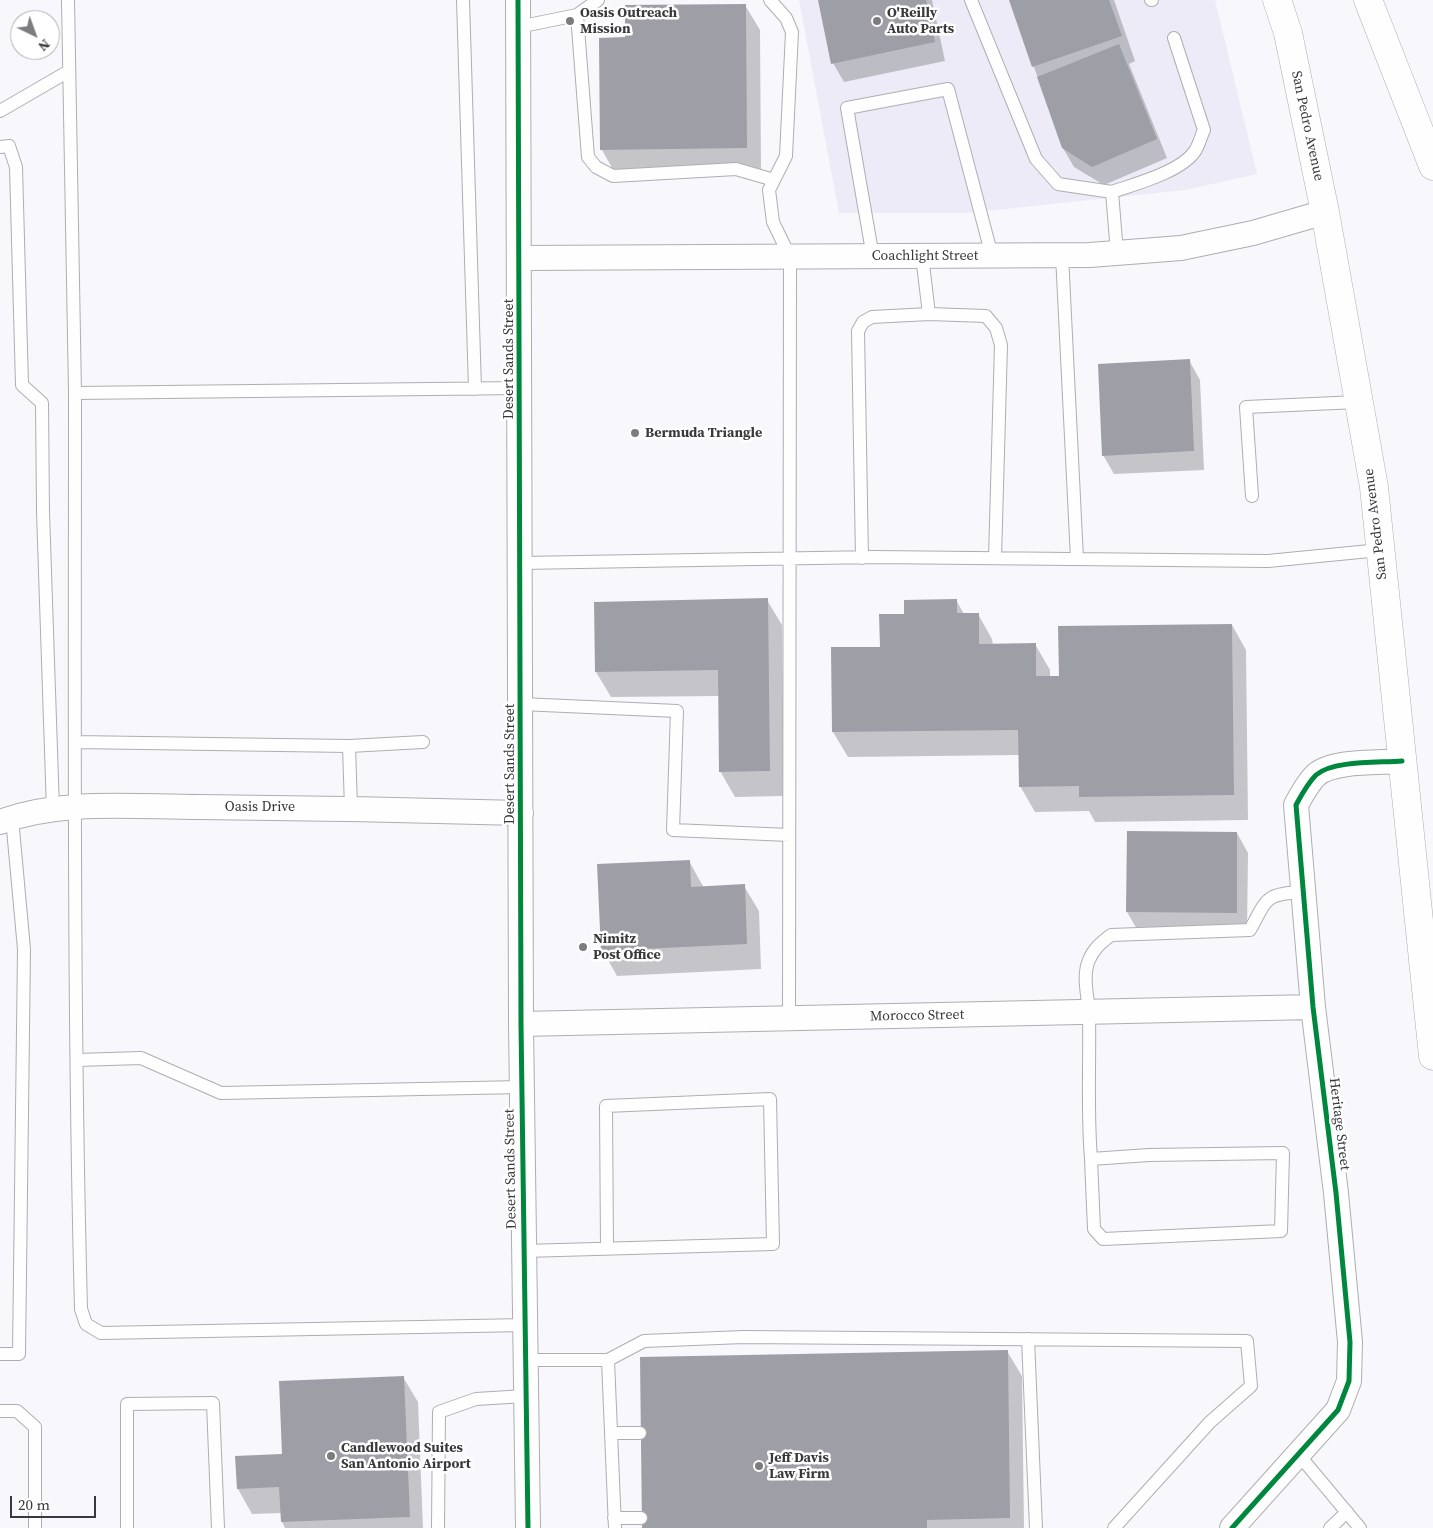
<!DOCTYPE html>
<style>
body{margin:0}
#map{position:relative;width:1433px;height:1528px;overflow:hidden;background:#f7f7fc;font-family:"Source Serif 4",serif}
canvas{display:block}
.north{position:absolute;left:10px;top:10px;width:50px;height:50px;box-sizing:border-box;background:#fff;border:1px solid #b0b0b1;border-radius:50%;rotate:138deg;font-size:14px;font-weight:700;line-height:20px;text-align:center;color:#39393c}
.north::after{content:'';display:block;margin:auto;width:18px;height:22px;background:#7c7c7f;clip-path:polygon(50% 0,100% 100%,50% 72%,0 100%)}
.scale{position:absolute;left:10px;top:1496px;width:86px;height:22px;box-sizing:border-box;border:2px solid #39393c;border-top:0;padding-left:6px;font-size:15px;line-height:18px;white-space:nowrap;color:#39393c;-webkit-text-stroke:4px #fff;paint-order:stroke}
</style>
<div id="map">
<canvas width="1433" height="1528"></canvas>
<div class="north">N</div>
<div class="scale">20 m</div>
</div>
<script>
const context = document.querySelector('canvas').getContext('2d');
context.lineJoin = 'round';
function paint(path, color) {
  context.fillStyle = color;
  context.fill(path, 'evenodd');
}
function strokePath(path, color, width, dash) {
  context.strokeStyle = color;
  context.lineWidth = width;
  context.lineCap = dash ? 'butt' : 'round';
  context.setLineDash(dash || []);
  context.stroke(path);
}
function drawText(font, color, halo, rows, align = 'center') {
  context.font = font + ' "Source Serif 4",serif';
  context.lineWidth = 5;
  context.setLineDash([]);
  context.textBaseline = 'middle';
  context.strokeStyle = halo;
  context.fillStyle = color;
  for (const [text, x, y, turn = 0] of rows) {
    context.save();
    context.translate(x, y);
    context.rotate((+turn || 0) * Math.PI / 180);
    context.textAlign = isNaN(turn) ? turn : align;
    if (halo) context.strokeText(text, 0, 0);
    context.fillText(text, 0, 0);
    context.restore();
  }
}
const built = new Path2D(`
 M799,0H1215L1257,174L1185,190L967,213H839Z`);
const shadow = new Path2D(`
 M820,0H932L945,61L844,82L833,63Z
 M1010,0H1114L1135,61L1129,64L1167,158L1104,185L1074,167L1063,148Z
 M745,5L760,30L761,173L616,175L602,150L626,38Z
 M1189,360L1200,380L1204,470L1114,474L1103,455Z
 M767,600L782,625L784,796L735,797L720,771L719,696L611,697L596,672L595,603Z
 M956,600L964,614H978L992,639L993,645L1035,644L1050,670V677H1060L1232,625L1246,650L1248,820L1095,822L1089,811L1035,812L1020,786V755L848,757L833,732L881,648L906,615Z
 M1237,833L1248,853L1247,932L1138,931L1127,912Z
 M689,861L704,888L744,886L759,911L761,969L617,976L603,951Z
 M1007,1351L1022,1376L1024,1528H644Z
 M403,1377L418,1402L423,1528H285L282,1522L281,1513L252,1514L238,1489L283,1455Z`);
const building = new Path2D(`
 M818,0H926L935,42L831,64Z
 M1009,0H1109L1122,36L1032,67Z
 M746,4L747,148L600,150L599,38L625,37V5Z
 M1119,44L1157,139L1092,167L1062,148L1037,77Z
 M1190,359L1194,451L1102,456L1098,364Z
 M768,598L770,771L719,772L718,670L595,672L594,602Z
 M957,599V613H979V644L1036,643V676H1059L1058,626L1232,624L1234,795L1079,797V786L1019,787L1018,730L832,732L831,647H880L879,614H904V600Z
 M1127,831L1237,832V913L1126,912Z
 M690,860L691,887L745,884L747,944L601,951L597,864Z
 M1008,1350L1010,1518L927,1520V1528H642L640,1357Z
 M404,1376L410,1517L281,1522L279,1487L237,1489L235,1456L282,1454L279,1381Z`);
const lane = new Path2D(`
 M68,0L75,393
 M463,0L475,389
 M770,0L786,18L792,32L786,156L769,190L773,222L790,257L789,1018
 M971,0L1036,159L1058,184L1112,192L1117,253
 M1151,0H1152
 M577,15L588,157L596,167L613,176L736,169L774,180
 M518,27L577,15L598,0
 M0,111L69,71
 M0,147L9,146L16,167L22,385L42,403L43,512L53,810
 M1112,192C1135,184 1181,172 1195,151C1199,145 1201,136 1204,130L1174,38
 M1062,255L1077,559
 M922,256L929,314L986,316L996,328L1001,345L995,558
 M873,257L847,108L948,89L992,256
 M520,388L75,393C75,698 73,1004 81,1309L86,1324L101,1333L525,1325
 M1252,496L1246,407L1358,402
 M862,558L858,331L863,322L872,317L929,314
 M521,563L874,557L1268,561L1380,550
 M521,704L677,711L673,830L789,835
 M75,742L349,746L351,808
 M349,746L423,742
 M77,1060L141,1058L221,1093L522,1087
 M1091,1159L1094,1229L1103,1239L1281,1231L1283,1153L1149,1155L1091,1159C1087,1110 1090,1062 1089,1013C1088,996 1082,976 1089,960C1094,948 1102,942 1111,935L1250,930C1268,897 1265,894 1303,892
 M524,1251L773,1244L770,1099L606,1106L607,1248
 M1028,1339L1036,1528
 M0,1354H19L24,949L12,818
 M525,1360H608L615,1528
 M608,1360L644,1341L743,1337L1247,1341L1251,1386L1210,1422L1114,1528
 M0,1411H17L35,1427V1528
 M611,1433H640
 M1299,1455L1360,1528
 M614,1518H641
 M127,1528V1404L213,1403L218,1528
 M438,1528L439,1412L476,1399L525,1396
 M1330,1528L1347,1512`);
const street = new Path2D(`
 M518,0L521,1024L528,1528
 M520,258L1090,255L1181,248L1253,233L1325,212
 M0,822C63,799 133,807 199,807C306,808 414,810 521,813
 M521,1024L1313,1007
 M1232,1528L1338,1410L1349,1381L1350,1342L1336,1193L1313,1007L1296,805C1302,794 1307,784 1316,775C1333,760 1379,763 1402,761`);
const primary = new Path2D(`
 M1277,0L1288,33L1325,212L1374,487L1433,1056
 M1368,0L1433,166`);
const cycleway = new Path2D(`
 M518,0L521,1024L528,1528
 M1232,1528L1338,1410L1349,1381L1350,1342L1336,1193L1313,1007L1296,805C1302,794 1307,784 1316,775C1333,760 1379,763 1402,761`);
const markers = [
 [570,21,5,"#7c7c7f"],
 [877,21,5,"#7c7c7f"],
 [635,433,5,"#7c7c7f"],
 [583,947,5,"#7c7c7f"],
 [331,1456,5,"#7c7c7f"],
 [759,1466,5,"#7c7c7f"]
];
const poiNames = [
 ["Oasis Outreach",580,13],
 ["Mission",580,29],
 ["O'Reilly",887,13],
 ["Auto Parts",887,29],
 ["Bermuda Triangle",645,433],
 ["Nimitz",593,939],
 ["Post Office",593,955],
 ["Candlewood Suites",341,1448],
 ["San Antonio Airport",341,1464],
 ["Jeff Davis",769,1458],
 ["Law Firm",769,1474]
];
const streetNames = [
 ["San Pedro Avenue",1307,126,78],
 ["Coachlight Street",925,256],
 ["Desert Sands Street",509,359,-90],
 ["San Pedro Avenue",1376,524,-97],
 ["Desert Sands Street",510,764,-90],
 ["Oasis Drive",260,807],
 ["Morocco Street",917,1016,-1],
 ["Heritage Street",1339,1124,83],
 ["Desert Sands Street",511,1169,-91]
];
paint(built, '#ecebf7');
paint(shadow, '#0003');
paint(building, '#9e9ea6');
strokePath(lane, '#aeaeb2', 14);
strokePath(street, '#aeaeb2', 26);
strokePath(primary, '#aeaeb2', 29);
strokePath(lane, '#fefeff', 12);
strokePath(street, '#fefeff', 24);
strokePath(primary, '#fefeff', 28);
strokePath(cycleway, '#00873e', 5);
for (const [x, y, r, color] of markers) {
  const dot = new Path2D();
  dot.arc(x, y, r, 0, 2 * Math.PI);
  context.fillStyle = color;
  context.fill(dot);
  strokePath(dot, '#fff', 2);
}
drawText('bold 14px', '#39393c', '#fff', poiNames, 'left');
drawText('14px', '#39393c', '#fff', streetNames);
</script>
